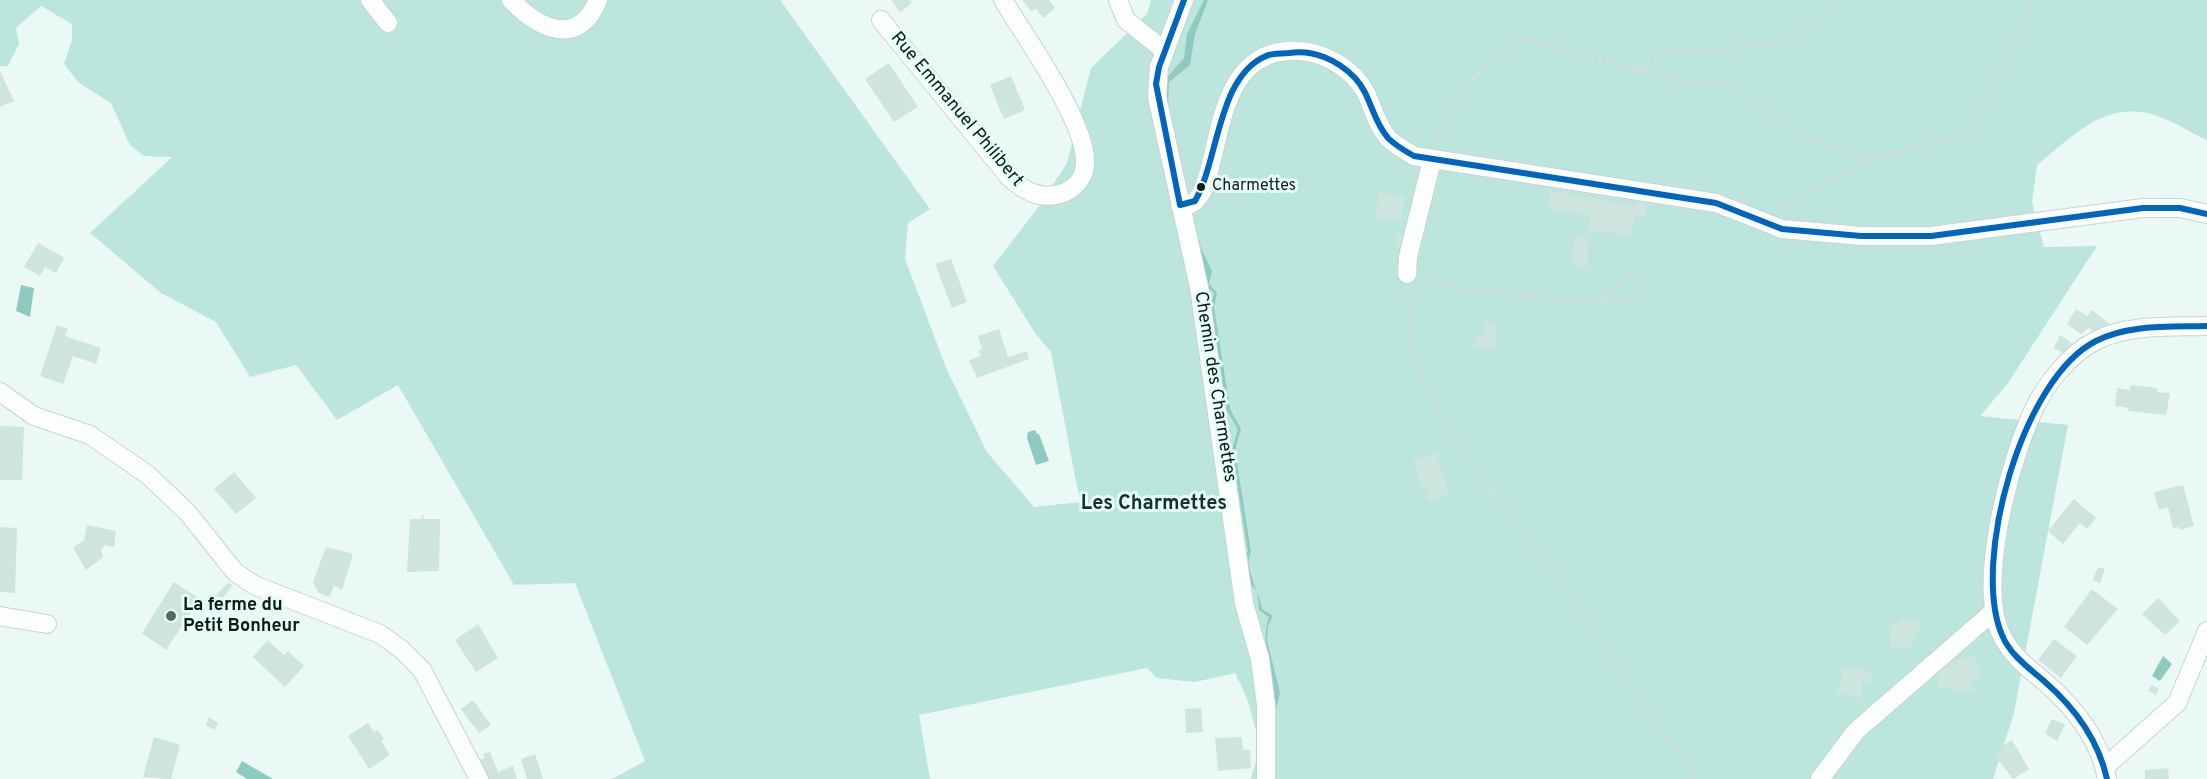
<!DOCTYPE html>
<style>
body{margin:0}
canvas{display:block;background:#eaf9f6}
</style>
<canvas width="2207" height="779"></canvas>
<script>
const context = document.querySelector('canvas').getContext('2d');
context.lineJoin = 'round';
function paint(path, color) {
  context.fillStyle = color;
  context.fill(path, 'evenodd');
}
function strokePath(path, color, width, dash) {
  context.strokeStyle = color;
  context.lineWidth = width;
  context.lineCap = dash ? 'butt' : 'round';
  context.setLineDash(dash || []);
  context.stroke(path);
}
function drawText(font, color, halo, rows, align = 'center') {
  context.font = font + ' Overpass,sans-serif';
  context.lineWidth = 6;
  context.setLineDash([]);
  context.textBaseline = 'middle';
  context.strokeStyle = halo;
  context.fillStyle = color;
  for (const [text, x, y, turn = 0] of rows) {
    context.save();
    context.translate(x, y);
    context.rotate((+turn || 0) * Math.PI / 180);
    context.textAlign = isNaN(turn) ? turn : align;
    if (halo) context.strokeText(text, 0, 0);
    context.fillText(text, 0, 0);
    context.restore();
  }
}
const green = new Path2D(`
 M0,0H780L930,209L908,223L905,259L947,370L987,452L1034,507L1080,502L1051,352L1035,333L993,266L1040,205L1067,163L1091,68L1147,14L1151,0H2207V140C2189,132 2167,117 2147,113C2100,104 2071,138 2037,165L2032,203L2044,247L2097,246L2008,383L1980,416L2068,425L2014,713L1993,779H1251L1260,746L1247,698L1235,673L1195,682L1157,678L1147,668L919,715L930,779H612L645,761L575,583L514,585L398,385L337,420L296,365L250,377L216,322L161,293L90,233L172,157L144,156L130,145L111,103L79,83L64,64L72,40V24L41,6L16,28L19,44L8,66H0Z`);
const water = new Path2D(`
 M1204,0H1208L1195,34L1190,65L1169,82L1168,111L1174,129L1183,175L1169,127L1164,81L1184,58L1187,34Z
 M1194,223L1201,248L1212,271L1209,284L1217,293L1214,307L1230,409L1241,429L1235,450L1251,552C1243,566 1260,593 1262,609L1273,616L1268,626L1267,640L1280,693L1274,717L1271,716C1272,708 1275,699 1274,692C1273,665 1260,643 1269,617L1259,610L1257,591L1249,582L1245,554L1248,552L1232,450L1238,429L1226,409L1210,307L1214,293L1205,285L1190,228Z
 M21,285L34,288L30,317L16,311Z
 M1035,430L1037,434H1039L1049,461L1036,465L1027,438L1028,432Z
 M2163,656L2172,664L2160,681L2152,676Z
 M242,761L273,779H247L236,772Z`);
const building = new Path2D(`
 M891,0H910L912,3L900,12Z
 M1022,0H1049L1055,8L1043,18L1036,9L1031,11Z
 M889,63L918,107L894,122L865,79Z
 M0,71L14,101L0,107Z
 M1011,76L1025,110L1004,119L990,85Z
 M1551,191L1634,205L1635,200L1647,201L1645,217L1635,216L1632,236L1588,230L1590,215L1560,211L1559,213L1548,208Z
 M1379,192L1405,197L1401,220L1375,218Z
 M1398,233L1409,235L1406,249L1395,247Z
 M1574,236L1589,238L1588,267L1572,265Z
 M38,243L64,258L56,273L45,267L40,276L24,267Z
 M951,259L967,302L952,308L935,264Z
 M2076,309L2087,316L2092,310L2112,326L2094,332L2089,328L2081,334L2067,324Z
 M1484,322L1497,323L1495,349L1474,348L1475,335H1483Z
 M57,325L68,329L65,336L101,348L96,364L73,356L63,384L40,376Z
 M999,329L1008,357L1027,351L1029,359L977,378L969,360L981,356L978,350L982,349L978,336Z
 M2060,335L2073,344L2063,353L2054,348Z
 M2131,385L2157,388V392L2170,393L2166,415L2128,411L2129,408L2115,406L2117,388L2130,390Z
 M0,426L24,427L22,480H0Z
 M1436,452L1449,493L1428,501L1426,487H1421L1413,460Z
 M234,472L256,498L236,514L214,489Z
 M2183,485L2194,526L2180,530L2179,527L2173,528L2168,507L2159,510L2154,492Z
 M2074,499L2096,518L2087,529L2080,523L2063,544L2048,531Z
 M423,513L424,519H440L439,571L407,572L410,519H422Z
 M87,525L116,531L114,547L105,545L101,550L103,557L86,570L73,548L84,540Z
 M0,527L17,528L15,593L0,592Z
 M326,547L353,554L342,590L334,585L330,597L319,593L313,582Z
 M2098,567L2105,569L2100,583L2093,580Z
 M174,582L200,599L166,650L142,633Z
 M228,583L233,585L212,611L205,606Z
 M2092,589L2118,609L2087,645L2064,627Z
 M2158,598L2180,621L2165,635L2142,614Z
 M1899,619H1920L1921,628L1918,629V634H1913V647H1890L1889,623H1899Z
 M478,624L498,658L476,672L455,640Z
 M2054,639L2077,656L2061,678L2038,660Z
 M268,640L284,655L288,651L304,666L285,687L253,657Z
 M1975,655L1982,679L1973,680L1974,691H1952V687L1939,690L1936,665Z
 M1854,667L1873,672L1871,683L1863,680L1861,699L1837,693L1844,668L1852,671Z
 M2152,685L2159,689L2156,695L2148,691Z
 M473,700L491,725L479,733L461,709Z
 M1201,708L1203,732L1186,733L1185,709Z
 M209,717L218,723L214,730L206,725Z
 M2052,719L2065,724L2057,741L2045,734Z
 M368,723L374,732L378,730L384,739L381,741L390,755L369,769L348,736Z
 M154,737L180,745L171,779L143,777Z
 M1242,737L1243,750H1250L1251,768L1218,771L1215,738Z
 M2012,740L2029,769L2013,779L1996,757L2001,747Z
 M490,752L498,772L513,766L517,779H486L478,761L485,758L483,754Z
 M535,754L543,779H527L521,759Z
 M2168,768L2169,779H2145V770Z`);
const path = new Path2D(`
 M1639,70L1675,49L1698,53L1780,42L1846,0
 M1437,144C1454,91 1480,67 1525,39L1669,79L1733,86L1798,134L1871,159L1969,135L2034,0
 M1776,208L1871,159
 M1422,280C1447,291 1469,288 1495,291C1533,295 1611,315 1643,293L1645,284L1643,277L1637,273L1627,274L1601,302
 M1408,291L1410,341L1430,397L1459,448L1580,612L1697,779`);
const minor = new Path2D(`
 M370,0L388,23
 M511,0C538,28 578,49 598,0
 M1118,0L1126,20L1165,51
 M1184,0L1159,67L1157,97L1199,287L1244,603L1260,659L1266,705V779
 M881,20L1009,177C1024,191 1041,201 1063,193C1076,188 1085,177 1085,162C1086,121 1025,37 1003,0
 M1180,205C1231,214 1194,44 1299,51C1325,52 1354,70 1366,93C1373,108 1377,125 1388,138C1395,145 1406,151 1414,156L1716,203L1782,229L1861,236H1931L2143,208H2180L2207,214
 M1407,274L1408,257L1432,160
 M0,392L34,416L90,435L148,475L188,513L235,572L254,585L380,634L402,650L422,670L479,779
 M0,616L47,624
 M2105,767L2177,703L2207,631
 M1820,779L1856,731L1994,611
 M2107,779C2100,739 2075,708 2045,682C2029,669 2011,655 2002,636C1976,585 2010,461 2033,411C2046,384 2068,355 2095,341C2127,324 2172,327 2207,326`);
const bus1 = new Path2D(`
 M1180,205L1195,201C1219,160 1217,77 1266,56C1272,53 1282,54 1289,53C1313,49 1338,60 1355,78C1371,95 1372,120 1388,138C1395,145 1405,151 1414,156L1716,203L1782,229L1861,236H1931L2143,208H2180L2207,214
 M1180,205L1156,84L1159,67L1184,0
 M2107,779C2098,739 2075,708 2045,682C2029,668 2010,655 2002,635C1971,562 2022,378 2096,341C2129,324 2170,327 2207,326`);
const markers = [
 [1201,187,5,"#101a18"],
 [171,616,6,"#5c6866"]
];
const busNames = [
 ["Charmettes",1212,187]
];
const streetNames = [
 ["Rue Emmanuel Philibert",956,110,50],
 ["Chemin des Charmettes",1214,387,81]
];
const poiNames = [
 ["La ferme du",183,606],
 ["Petit Bonheur",183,627]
];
const neighbourhoodNames = [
 ["Les Charmettes",1154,505]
];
paint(green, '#bbe5dd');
paint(water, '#8dcbc0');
paint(building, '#cde4df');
strokePath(minor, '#c8d4d1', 20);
strokePath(path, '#d9dddc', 3, [4.5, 4.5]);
strokePath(minor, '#fcfefe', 18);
strokePath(bus1, '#0065bd', 6);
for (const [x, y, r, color] of markers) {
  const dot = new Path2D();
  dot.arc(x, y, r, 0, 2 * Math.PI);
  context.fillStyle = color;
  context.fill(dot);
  strokePath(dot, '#e4fff9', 2);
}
drawText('16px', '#101a18', '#e4fff9', busNames, 'left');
drawText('18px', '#101a18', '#e4fff9', streetNames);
drawText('bold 18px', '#101a18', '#e4fff9', poiNames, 'left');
drawText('bold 20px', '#1a2f2b', '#e4fff9', neighbourhoodNames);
</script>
